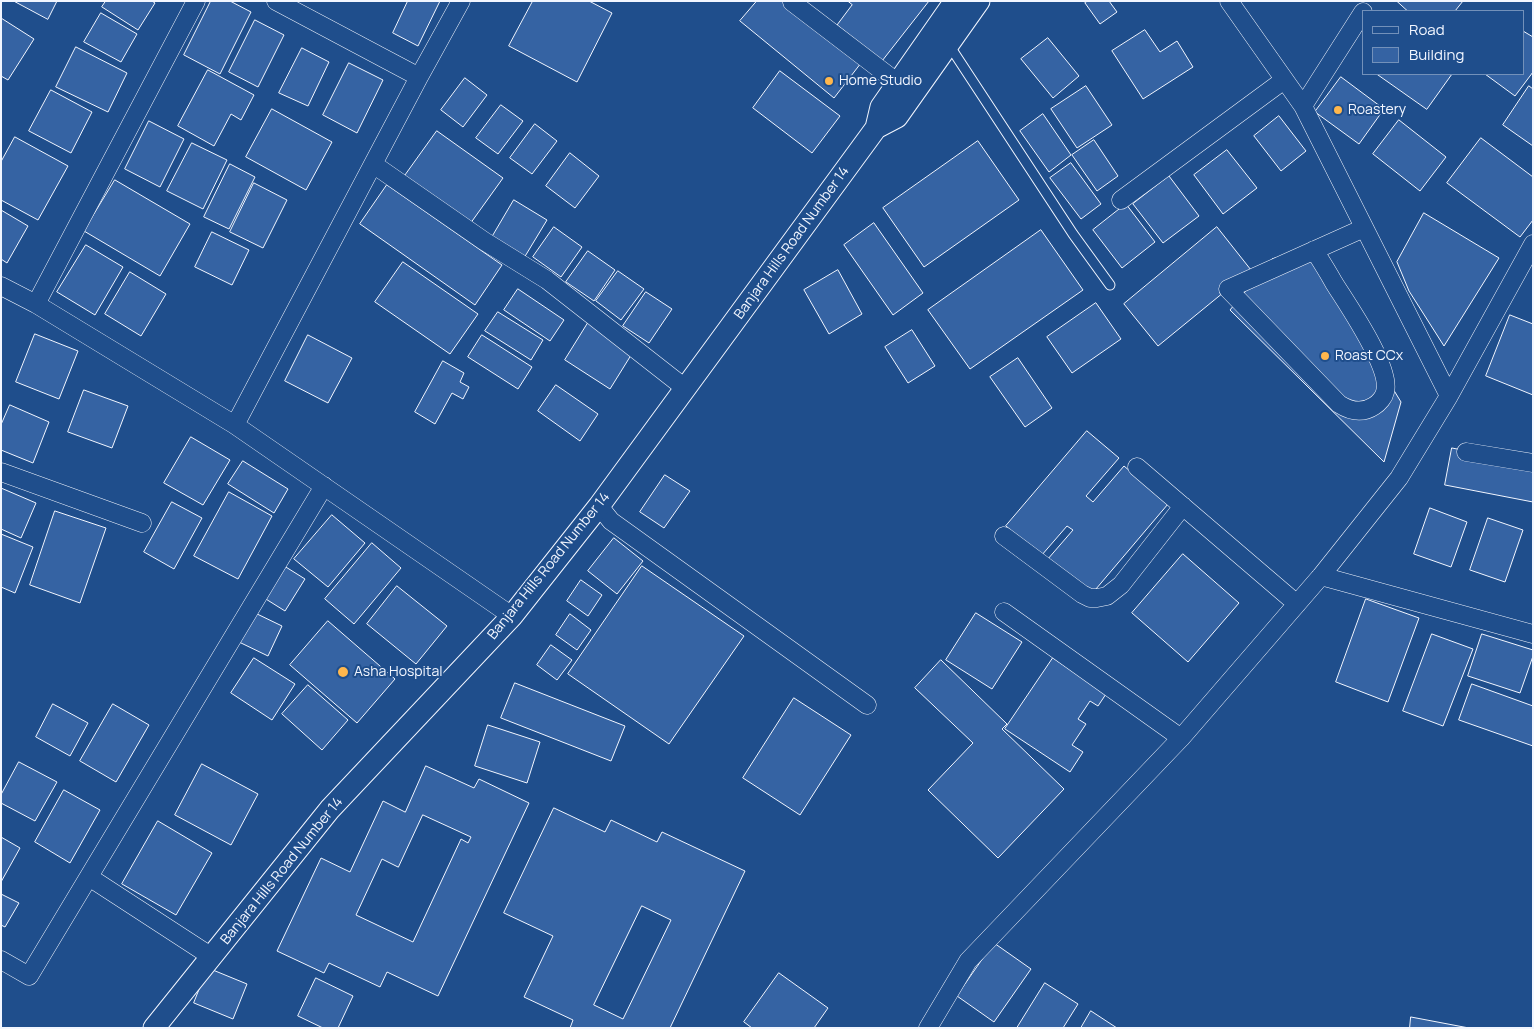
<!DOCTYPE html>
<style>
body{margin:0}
#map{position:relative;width:1534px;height:1029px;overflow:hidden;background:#1f4e8c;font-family:Manrope,sans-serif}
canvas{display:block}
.frame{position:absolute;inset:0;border:2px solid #f2f6ff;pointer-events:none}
.legend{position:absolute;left:1362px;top:10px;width:162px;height:65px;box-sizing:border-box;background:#1f4e8c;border:1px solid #7391ba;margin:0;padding:6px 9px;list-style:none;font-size:15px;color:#f2f6ff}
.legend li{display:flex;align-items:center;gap:10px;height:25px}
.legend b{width:25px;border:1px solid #7391ba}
</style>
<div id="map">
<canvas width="1534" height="1029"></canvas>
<div class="frame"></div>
<ul class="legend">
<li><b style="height:6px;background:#1f4e8c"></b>Road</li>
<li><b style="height:14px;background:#3563a3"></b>Building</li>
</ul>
</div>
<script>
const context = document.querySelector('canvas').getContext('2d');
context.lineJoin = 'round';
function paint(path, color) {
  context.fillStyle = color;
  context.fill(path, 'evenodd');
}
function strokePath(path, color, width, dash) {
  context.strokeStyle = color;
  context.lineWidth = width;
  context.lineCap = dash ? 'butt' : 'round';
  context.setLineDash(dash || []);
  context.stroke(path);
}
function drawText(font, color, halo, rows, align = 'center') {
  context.font = font + ' Manrope,sans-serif';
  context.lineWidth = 4;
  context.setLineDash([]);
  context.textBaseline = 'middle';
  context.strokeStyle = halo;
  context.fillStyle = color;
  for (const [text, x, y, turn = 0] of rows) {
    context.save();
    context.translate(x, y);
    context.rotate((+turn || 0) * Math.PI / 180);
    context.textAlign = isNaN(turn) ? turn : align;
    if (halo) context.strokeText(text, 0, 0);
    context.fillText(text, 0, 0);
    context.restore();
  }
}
const building = new Path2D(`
 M14,1H57L48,19Z
 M106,1H152L155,3L138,30L102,7Z
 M211,1H230L251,12L220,74L184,55Z
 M408,1H440L418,46L393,33Z
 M533,1H589L612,13L577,82L509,46Z
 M757,1H785L861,63L834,98L740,21Z
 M848,1H929L882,61L837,25L852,5Z
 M1088,1H1109L1117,12L1100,24L1085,3Z
 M1397,1H1463L1455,11H1408Z
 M101,13L137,34L121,62L84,42Z
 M1,18L34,39L8,80L1,76Z
 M255,20L284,35L258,87L229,72Z
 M1145,30L1160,52L1177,41L1193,67L1143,99L1112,51Z
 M1523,31L1533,37V72L1515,96L1485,74H1523Z
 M1048,38L1079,76L1053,98L1021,59Z
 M76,47L127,73L108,112L56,87Z
 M302,48L329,62L308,106L279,93Z
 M349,63L383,80L357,133L323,115Z
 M208,70L254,95L241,120L231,114L214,146L178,126Z
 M780,71L840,116L812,153L753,108Z
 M1377,74H1452L1427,109Z
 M1341,77L1384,109L1359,144L1315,112Z
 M465,78L487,95L463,127L441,110Z
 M1086,86L1112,125L1077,148L1051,109Z
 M1529,86L1533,89V146L1503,125Z
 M51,90L92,112L71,153L29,131Z
 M501,105L523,121L498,154L476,138Z
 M272,109L332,142L306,190L246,157Z
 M1043,114L1071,155L1049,172L1020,131Z
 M1279,116L1306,151L1281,171L1254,136Z
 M1399,120L1446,157L1420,191L1373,154Z
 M149,121L184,139L160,187L125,169Z
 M535,124L557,141L532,174L510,158Z
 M437,131L503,178L470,224L404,177Z
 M15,137L68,166L38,220L1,200V162Z
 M1481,138L1533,177V220L1520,237L1447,183Z
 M1094,140L1118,176L1097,191L1072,155Z
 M978,141L1019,200L924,267L883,208Z
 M192,143L227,160L203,209L167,191Z
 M1227,150L1257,188L1223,214L1194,175Z
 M570,153L599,176L575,208L546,186Z
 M1071,163L1101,204L1081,219L1050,178Z
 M230,164L255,177L229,229L204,217Z
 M1169,176L1199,216L1163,243L1133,204Z
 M115,180L190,224L160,276L84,231Z
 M254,183L287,200L263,248L230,232Z
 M387,185L502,265L475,305L360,224Z
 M514,200L547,220L524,258L491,239Z
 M1126,204L1155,242L1122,268L1093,230Z
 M1,210L28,226L7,263L1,259Z
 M1424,213L1499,258L1444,346L1409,291L1397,262Z
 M874,223L923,293L893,315L844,245Z
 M554,227L582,247L561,277L533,257Z
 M1217,227L1251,270L1158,346L1124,304Z
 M1041,230L1083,290L970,369L928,310Z
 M212,232L249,250L232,285L195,267Z
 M86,245L123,267L95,315L57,292Z
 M588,251L615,270L594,301L566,282Z
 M1309,251L1401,402L1384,462L1230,310L1272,259Z
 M403,262L478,314L450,354L375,302Z
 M838,270L862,314L829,334L804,290Z
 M618,271L644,289L621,320L596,301Z
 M130,272L166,294L141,336L105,314Z
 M518,289L564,320L550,341L504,310Z
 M646,292L672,309L649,343L623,326Z
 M1096,303L1121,339L1072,373L1047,337Z
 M498,312L543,340L531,360L485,331Z
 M1510,315L1533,324V395L1486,376Z
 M588,323L633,352L610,389L565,360Z
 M912,330L935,366L908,383L885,347Z
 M35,334L78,351L59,399L16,382Z
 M308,335L352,358L328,403L285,381Z
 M482,335L532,367L518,389L468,357Z
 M1018,358L1052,408L1025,427L990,377Z
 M443,361L464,373L460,382L469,387L463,399L452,393L435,424L415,412Z
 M556,385L598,414L580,441L538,411Z
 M84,390L128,406L112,448L68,432Z
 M10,405L49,422L33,463L1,450V425Z
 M1087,431L1119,458L1086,496L1093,502L1124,466L1168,504L1090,596L1047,560L1073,530L1067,526L1041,556L1006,526Z
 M191,437L230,460L203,505L164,483Z
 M1452,448L1533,464V502L1445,485Z
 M243,461L288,489L274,513L228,484Z
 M665,475L690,491L664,528L640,512Z
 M1,488L36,503L21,538L1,529Z
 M229,492L272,516L238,579L194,556Z
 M172,502L202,518L174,569L144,552Z
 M1430,508L1467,522L1451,567L1414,554Z
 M55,511L106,528L80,603L30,585Z
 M332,515L365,543L328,587L294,559Z
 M1488,518L1523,530L1505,582L1470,570Z
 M1,534L33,547L15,593L1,587Z
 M614,538L643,561L617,594L588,571Z
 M372,543L401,568L354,624L325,599Z
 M1183,554L1239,603L1188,662L1132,613Z
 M281,564L305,579L285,611L261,596Z
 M642,566L744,636L669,744L568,674Z
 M581,580L602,595L588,616L567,601Z
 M397,586L447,626L416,664L367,624Z
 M1366,599L1419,618L1388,702L1336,682Z
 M253,612L282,626L268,656L239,642Z
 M976,613L1022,642L992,689L946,660Z
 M570,614L591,630L577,650L556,635Z
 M328,621L395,679L357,723L290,665Z
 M1432,634L1473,649L1443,726L1403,711Z
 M1482,634L1533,650V656L1520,693L1468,676Z
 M551,645L572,660L557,680L537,665Z
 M254,658L295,684L272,720L231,693Z
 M1053,658L1106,694L1098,706L1090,701L1078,719L1086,724L1072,745L1083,752L1070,772L1005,729Z
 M941,660L1007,724L1002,729L1064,789L998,858L928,790L973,743L915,688Z
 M515,683L625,726L611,761L501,718Z
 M1472,684L1533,706V746L1459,720Z
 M308,685L348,720L322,750L282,714Z
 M794,698L851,735L800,815L743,778Z
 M53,704L88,723L70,756L36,737Z
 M113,704L149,725L116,782L80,761Z
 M488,725L540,742L527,783L475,766Z
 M19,762L57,782L35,821L1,803V795Z
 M202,764L258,794L231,845L175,815Z
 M426,766L474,788L479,779L529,803L438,996L387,972L380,987L329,963L324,973L277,951L321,858L350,872L383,801L405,812ZM423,815L471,837L468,843L461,839L413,942L356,915L382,859L398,867Z
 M64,790L100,810L70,863L35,842Z
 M554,808L605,832L611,820L657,842L662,832L745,871L670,1028H570L573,1020L524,997L553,936L504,913ZM642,906L671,920L623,1019L594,1005Z
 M158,821L212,853L176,915L122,884Z
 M1,837L20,848L1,882Z
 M1,894L19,903L5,927L1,925Z
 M994,943L1031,969L994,1022L957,996Z
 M208,968L247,984L233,1019L194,1003Z
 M779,973L828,1008L814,1028H752L744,1022Z
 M316,978L353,996L338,1028H323L298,1016Z
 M1045,983L1078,1004L1063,1028H1017Z
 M1091,1011L1117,1028H1081Z
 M1411,1017L1469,1028H1410Z`);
const service = new Path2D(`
 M949,45L1073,234L1110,285`);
const minor = new Path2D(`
 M276,1L419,77
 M1229,1L1303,106L1449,396
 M792,2L898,83
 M1303,106L1363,12
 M373,164L484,241L547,280L685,388
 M1121,200L1284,80
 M1314,250C1321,261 1328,272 1334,283C1347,304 1392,368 1385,392C1384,397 1379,403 1374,406C1362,414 1350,411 1339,404L1228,289L1364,228
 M1,286L36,304L235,425L512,616
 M36,304L196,1
 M235,425L419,77L461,1
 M1466,452L1533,463
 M1137,467L1297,604
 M1,472L142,523
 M599,506L611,521L867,705
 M1004,536L1082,594L1090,598H1097L1107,596L1121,585L1183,506
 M1321,576L1533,634
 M1004,612L1181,738
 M89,877L212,957
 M1,960L29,976L324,486
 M928,1028L968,961L1181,738L1321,576L1399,478L1449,396L1533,244`);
const tertiary = new Path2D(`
 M876,128L897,117L979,1
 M154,1028L330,809L512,616L599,506L876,128L881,107L955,1`);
const markers = [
 [829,81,5,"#ffb74d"],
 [1338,110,5,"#ffb74d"],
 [1325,356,5,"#ffb74d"],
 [343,672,6,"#ffb74d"]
];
const poiNames = [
 ["Home Studio",839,81],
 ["Roastery",1348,110],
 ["Roast CCx",1335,356],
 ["Asha Hospital",354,672]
];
const streetNames = [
 ["Banjara Hills Road Number 14",792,243,-54],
 ["Banjara Hills Road Number 14",549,566,-51],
 ["Banjara Hills Road Number 14",282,871,-51]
];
paint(building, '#3563a3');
strokePath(building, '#f2f6ff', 1);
strokePath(service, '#f2f6ff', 11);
strokePath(minor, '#f2f6ff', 19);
strokePath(tertiary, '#f2f6ff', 23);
strokePath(service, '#1f4e8c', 9);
strokePath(minor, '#1f4e8c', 18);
strokePath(tertiary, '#1f4e8c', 21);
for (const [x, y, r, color] of markers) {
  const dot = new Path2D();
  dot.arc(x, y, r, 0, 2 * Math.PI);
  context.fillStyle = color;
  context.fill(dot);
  strokePath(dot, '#1f4e8c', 2);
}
drawText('14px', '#f2f6ff', '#1f4e8c', poiNames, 'left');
drawText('14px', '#f2f6ff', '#1f4e8c', streetNames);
</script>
